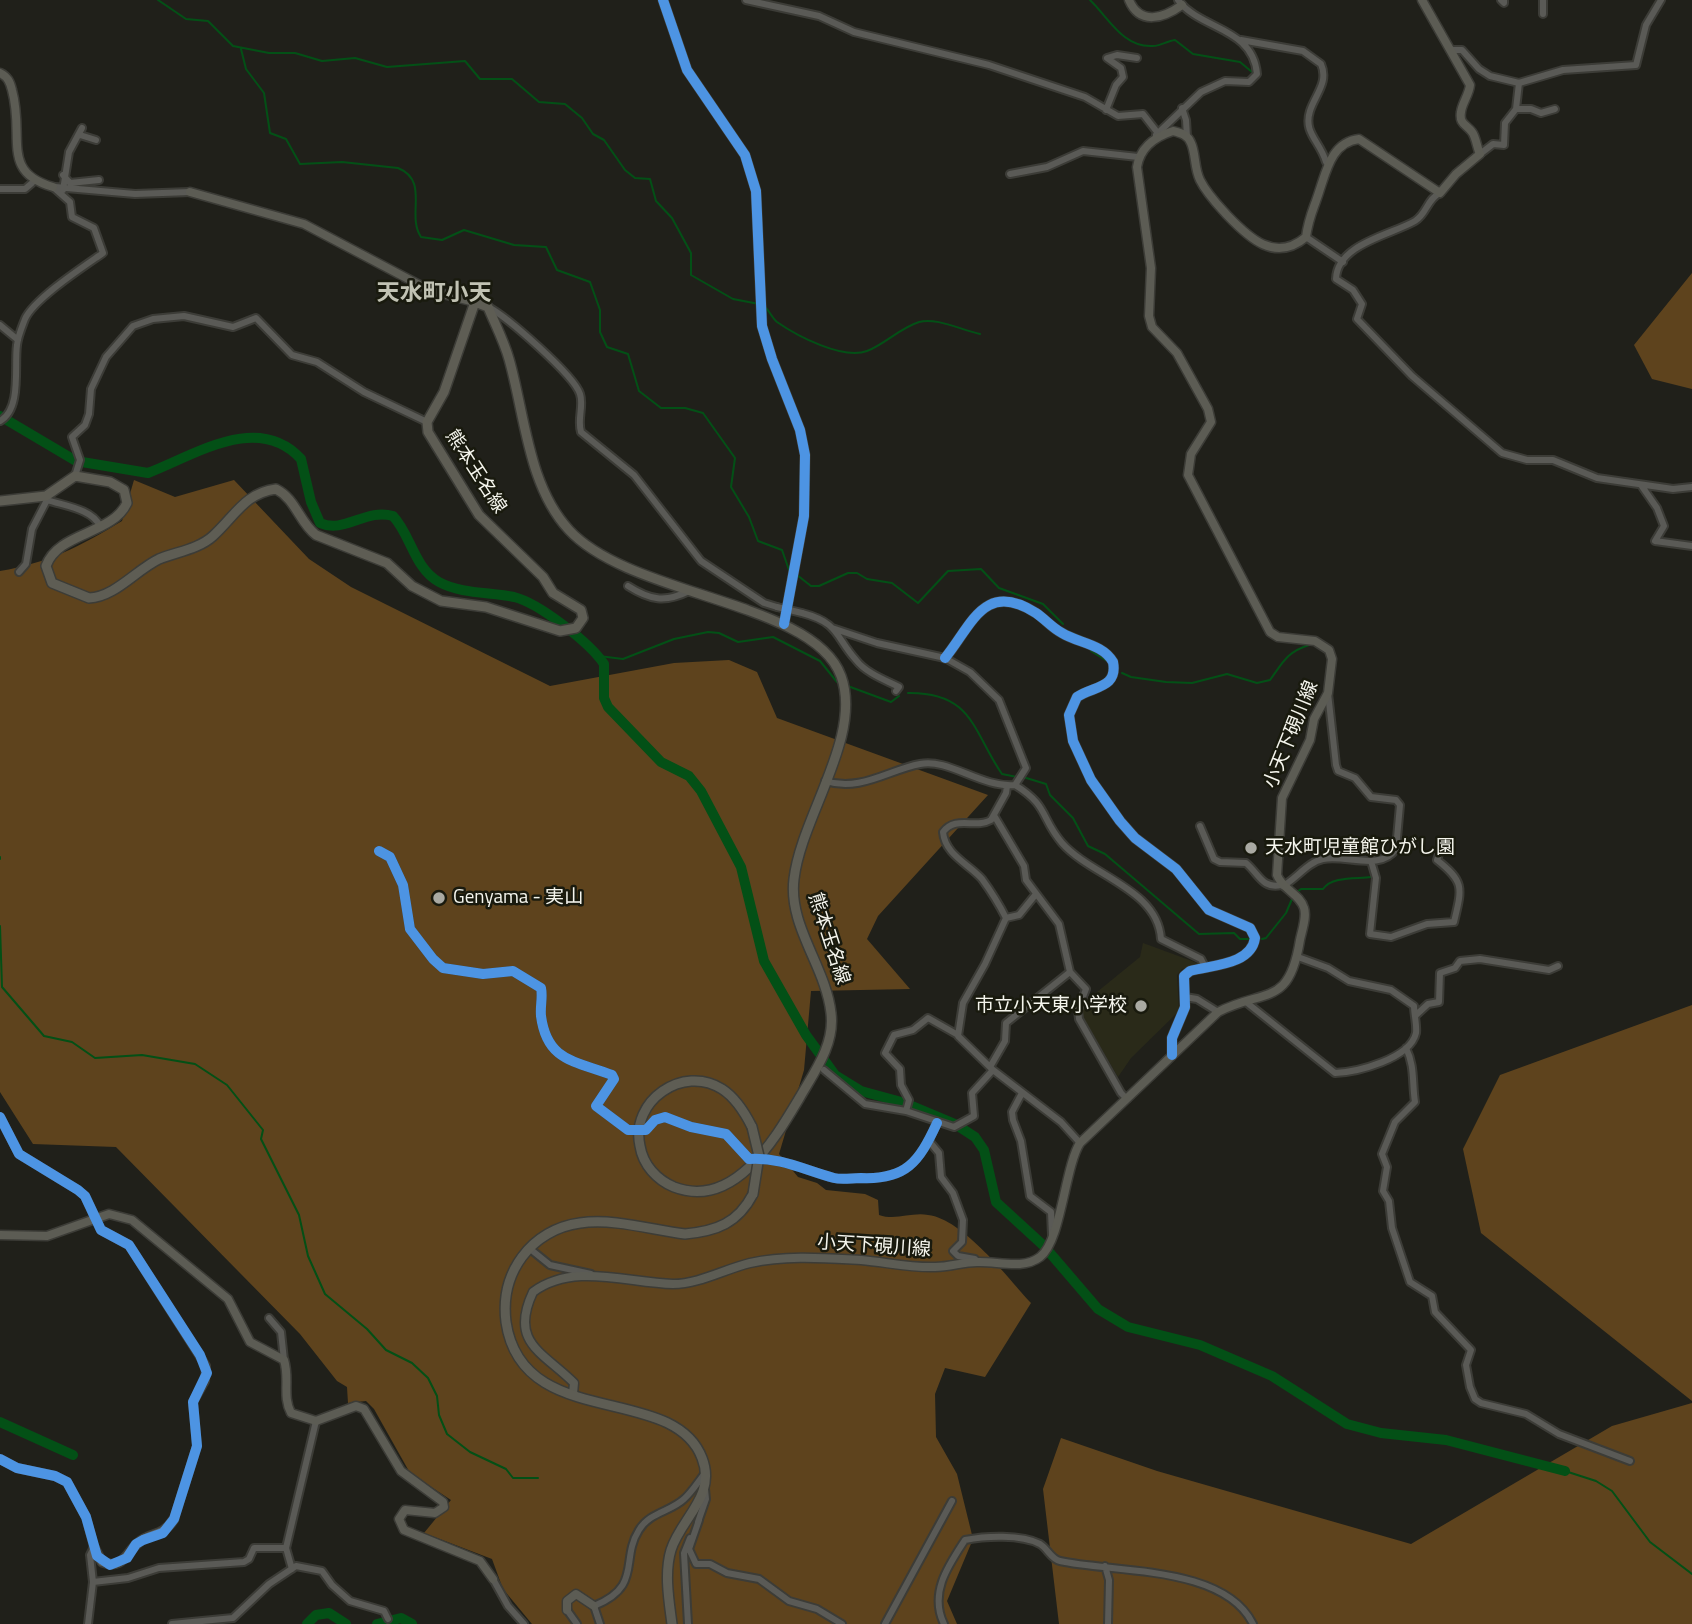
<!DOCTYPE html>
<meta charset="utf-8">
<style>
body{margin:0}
canvas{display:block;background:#20201a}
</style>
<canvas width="1692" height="1624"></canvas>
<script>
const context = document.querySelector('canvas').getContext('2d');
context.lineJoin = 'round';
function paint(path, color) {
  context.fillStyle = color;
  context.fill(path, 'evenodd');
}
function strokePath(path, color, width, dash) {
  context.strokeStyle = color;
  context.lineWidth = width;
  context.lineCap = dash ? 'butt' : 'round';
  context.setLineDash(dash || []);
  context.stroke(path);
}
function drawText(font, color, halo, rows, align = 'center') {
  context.font = font + ' "Titillium Web","Noto Sans JP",sans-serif';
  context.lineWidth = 5;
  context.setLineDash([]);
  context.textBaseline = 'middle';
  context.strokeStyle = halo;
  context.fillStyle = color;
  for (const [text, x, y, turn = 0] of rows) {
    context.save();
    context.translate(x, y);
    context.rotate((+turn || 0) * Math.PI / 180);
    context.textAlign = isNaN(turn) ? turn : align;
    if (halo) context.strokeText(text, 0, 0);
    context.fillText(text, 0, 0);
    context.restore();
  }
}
const built = new Path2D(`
 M1143,943L1200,964L1182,969L1177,975L1179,1011L1131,1058L1118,1077L1081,1014L1086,1001L1140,957Z`);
const forest = new Path2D(`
 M1692,273V389L1652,379L1634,345Z
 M134,480L175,497L234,480L309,559L351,587L550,686L674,663L729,660L757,672L777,718L988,795L878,916L867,939L910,989L811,991L804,1070L779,1154L798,1177L817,1183L826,1190L865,1194L878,1200L879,1215C896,1221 911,1212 928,1215C963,1219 1008,1278 1031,1303L985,1377L945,1368L935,1394L936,1437L957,1474L973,1539L947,1601L957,1624H532L503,1589L492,1559L424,1533L451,1500L410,1473L374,1409L366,1401L348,1403L347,1387L337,1381L300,1334L116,1147L33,1144L0,1092V571C48,563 81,546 122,521ZM502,1311H503L532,1376C514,1355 506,1338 502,1311Z
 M1692,1005V1401L1481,1233L1463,1149L1500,1075Z
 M1692,1403V1624H1059L1043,1489L1061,1438L1157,1471L1411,1544L1612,1426Z`);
const stream = new Path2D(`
 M158,0L186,19L208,21L233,46L269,53H295L322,61L355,58L387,67L465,61L480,79H512L539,102L565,104L582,118L593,134L604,140L625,170L635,178L650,179L656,201L672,218L691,253V275L733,299L759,304
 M1090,0C1108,17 1123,48 1153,46C1160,46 1167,41 1175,40L1193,54L1240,62L1252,72
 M241,49L246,69L264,93L270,133L286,139L300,164L342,162L398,168C430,181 406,215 421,237L442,240L464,230L514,245L546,247L557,270L590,282L600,310V332L607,347L628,354L639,391L661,408H685L703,413L735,458L731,487L749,517L758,541L782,550L789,570
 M764,306C769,310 772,318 777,322C797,336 843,360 867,351C885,344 900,328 919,322C936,317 961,330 980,334
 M797,575L811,586H819L848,573H857L867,579L892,583L918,603L948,571L981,569L999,588L1043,604L1063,624
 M1067,631L1090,641
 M1091,651L1107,661
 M599,656L623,659L674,639L708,632L719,633L738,642L773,637L820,661L837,682
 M1122,673L1131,677L1166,682L1192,683L1227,674L1257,683L1270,680C1283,662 1287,652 1309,645
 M845,685L891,702L899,696
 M908,693C973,692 973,732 1002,774L1017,777
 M1023,777L1046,784L1050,795L1073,818L1088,846L1105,854L1199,934L1234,933L1240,939H1248
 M0,857V859
 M1297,892L1301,889H1323C1332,876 1356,879 1371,877
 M0,926L2,987L44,1036L72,1042L95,1058L142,1055L195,1064L227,1085L263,1130L261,1139L299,1215L308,1256L325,1294L367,1329L386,1350L412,1363L428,1378L437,1396L439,1415L447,1434L470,1452L506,1469L513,1478H538
 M1262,939L1266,938L1286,913L1292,899
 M1565,1471L1596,1481L1612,1491L1650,1542L1692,1574`);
const river = new Path2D(`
 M0,416L76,461L148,473C195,455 258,412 301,459L311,502L320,523C344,534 366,508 393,516C411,535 414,568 439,582C461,594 490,592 514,597C539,603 590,643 604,664V698L608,707L661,762L689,776L701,791L741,867L764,961L806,1035L835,1075L861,1091L905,1103L955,1124L975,1137L984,1150L996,1202L1044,1246L1098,1309L1128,1327L1200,1345L1272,1376L1347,1424L1381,1433L1446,1440L1565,1471
 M0,1422L73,1455
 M307,1624L316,1615L329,1613L346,1624
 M377,1624L401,1618L412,1624`);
const street = new Path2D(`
 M746,0L819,16L854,32L989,65L1085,97L1118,116L1143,114L1157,132
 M1501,0L1504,3V0
 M1543,14V0
 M1241,40L1303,51L1321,64C1329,82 1315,95 1310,111C1303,133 1320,141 1326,162
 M1450,50H1462L1479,69L1490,76L1519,83L1563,70L1636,65L1646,25L1661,0
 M1182,108L1186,120L1187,137
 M1516,109L1519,83
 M1106,110L1116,85L1123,77L1121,68L1107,58L1117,55L1137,58
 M80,135L96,140
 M1156,135L1201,92L1225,81L1249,82L1257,74C1253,27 1200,30 1178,0
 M1480,154L1493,144L1504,145L1505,123L1516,109H1531L1541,113L1555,109
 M1010,174L1047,167L1083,151L1138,157
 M63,175L70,183L99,180
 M55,187L135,194L190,192
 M0,189H25L32,183
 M63,190L69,152L82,128
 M1440,193C1427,199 1427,214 1415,221C1391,235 1337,244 1336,279L1353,290L1362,304L1357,319L1412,376L1502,453L1527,460H1553L1597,478L1673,489L1692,487
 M1306,237L1343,262
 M488,307C506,316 574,375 580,394C584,406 577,419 581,432L634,475L701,561L764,603L777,607
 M0,325L18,340
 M0,421C22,409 14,366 17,345C18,336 22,327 25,319C34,299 83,267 103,253L94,228L72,217L70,202L53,187
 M75,476L80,460L72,437L85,425L89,414L91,389L106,357L133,326L153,319L184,316L233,327L256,318L292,355L317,362L364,392L427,422
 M1641,485L1657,508L1664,526L1655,541
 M47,500C65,506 92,509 100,526
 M1655,541L1692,546
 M19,572L26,564L32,529L47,500L46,496
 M628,586C650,600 665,603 689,591
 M802,613C840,623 835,637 856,660C866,673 885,680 899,687L896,691
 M825,781C861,792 888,770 920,764C949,758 981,788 1015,785L1026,768L999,700L970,672L945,658L877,643L832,628
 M1015,785C1049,806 1040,817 1062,843C1091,876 1158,889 1161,939L1201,959L1205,967
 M1007,786L1006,793L991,820C975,829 956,815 943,832C945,855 969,864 982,879C990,890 1000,906 1006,918L985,964L963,1003L958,1036L993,1070L1061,1122L1080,1143
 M995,817L1024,866L1026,880L1059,924L1070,972L1086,989L1078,1010L1079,1019L1121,1093L1127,1099
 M1200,826L1214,859L1220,862L1246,863C1259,874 1262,889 1281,885
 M379,851L390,857L403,885L410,929L433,959L443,968L483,974L513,971L541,988C543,997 540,1006 541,1016C547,1062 576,1061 612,1075L614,1079L596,1106L628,1130H634
 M1371,861L1376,878L1370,934L1391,937L1427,924L1454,922C1462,888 1465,882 1437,860L1440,851
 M1283,886C1297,878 1308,862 1323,859C1346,854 1380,872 1396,849L1400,805L1396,800L1371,797L1355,778L1338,771L1336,765L1328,693
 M1006,918L1019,915L1036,894
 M1185,997L1197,999L1218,1012
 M1246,1002L1335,1073C1357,1072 1410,1059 1416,1033C1417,1025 1414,1014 1414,1006L1391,990L1349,981L1328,968L1298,957
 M1415,1016L1428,1004L1439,1002L1440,973L1455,968L1460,961L1480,959L1549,970L1558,966
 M1406,1048C1415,1066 1412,1083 1415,1102L1395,1122L1382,1154L1387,1167L1383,1191L1389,1201L1392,1228L1410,1282L1432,1296L1435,1312L1471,1350L1466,1365L1470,1387L1475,1399L1481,1403L1526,1414L1559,1434L1630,1461
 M990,1067L1005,1041L1006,1023L1070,972
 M824,1070L865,1104L906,1111L954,1127L974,1116L972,1093L993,1070
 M1022,1093L1012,1112L1013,1120L1021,1141L1030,1196L1051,1212L1052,1235
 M906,1111L909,1100L901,1085L900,1069L885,1053L894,1035L913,1030L928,1018L958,1035
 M0,1117L19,1154L78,1190L85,1196L101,1230L129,1245L206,1366L205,1381L193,1402L197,1446L174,1519
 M646,1130L655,1120L665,1117L691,1127L726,1134L749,1159C781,1157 804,1170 834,1178C842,1180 852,1178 861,1178C906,1180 919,1162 937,1123
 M929,1141L939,1153L941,1177L953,1193L963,1220L962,1242L953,1251L958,1256L975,1259
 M529,1248L550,1265L591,1274
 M269,1318L281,1332L284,1360
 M0,1459L17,1468L55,1476L67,1482L86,1517L94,1547L90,1555L93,1582L88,1624
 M699,1520L689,1549L696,1564H710L727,1573L759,1579L789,1601L817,1609L842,1624
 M698,1522L706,1499L705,1489
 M1105,1566L1109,1580L1108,1624
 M292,1569L286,1548L316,1421
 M493,1579L508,1606L524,1624
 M93,1582L128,1578L159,1568L244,1562L249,1559L254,1548H286
 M567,1610L577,1624
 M172,1624L233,1618L269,1584L296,1566L322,1571L332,1585L350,1601L384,1611L388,1619
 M600,1624L594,1606C643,1586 620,1560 639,1530C650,1512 670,1512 684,1499C692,1492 698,1482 705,1473
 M688,1624L684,1553L690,1538
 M885,1624L952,1501
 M944,1624C929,1593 948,1566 965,1540C985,1536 1021,1534 1040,1544C1048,1549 1051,1559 1060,1561C1114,1573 1224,1565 1253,1624`);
const secondary = new Path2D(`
 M663,0L687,70L745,155L756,191L762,326L772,359L800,430L805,455L804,516L784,624
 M1129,0C1140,26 1164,18 1182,5
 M0,73C8,77 10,82 12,90C25,137 0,172 53,187
 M190,192L304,224L431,291L475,302
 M945,658C972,625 984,580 1036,613C1045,619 1052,628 1062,633C1078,643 1103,644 1113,662C1118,688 1094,686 1077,697L1069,715L1073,741L1091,780L1120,821L1135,838L1176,869L1209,910L1250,928L1255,938C1251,965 1212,965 1190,971L1184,976L1185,1007L1172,1038V1055
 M0,1235L47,1236L109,1214L132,1220L228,1299L250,1342L284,1360C290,1379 282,1396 291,1413L316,1421L356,1406L364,1409L401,1471L443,1502L444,1507L435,1513L405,1510L399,1519L404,1530L480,1561L493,1579
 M573,1394L574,1383C543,1352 509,1343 533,1292C574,1262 627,1283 673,1284C699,1284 725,1269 750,1263C786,1255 824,1258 861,1260C885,1262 911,1268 935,1267C950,1267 963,1262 977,1262C997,1261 1023,1270 1040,1257C1061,1242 1065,1166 1080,1143L1218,1012C1265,988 1289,1008 1300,940C1302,930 1307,917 1304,908C1300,894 1282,889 1277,875L1282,798L1310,740L1314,719L1328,693L1332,659L1329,650L1315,641L1278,637L1270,632L1188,475L1191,454L1211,422L1208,409L1177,353L1152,327L1149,316L1151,268L1137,167C1140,148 1154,137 1173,131C1181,133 1188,135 1191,143C1196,154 1194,168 1200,180C1207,194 1217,204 1227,215C1249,238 1275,263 1306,237C1309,215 1314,209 1320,189C1327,168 1333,142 1359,139L1440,193L1456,174L1480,154C1477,148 1476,137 1472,132C1466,124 1459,124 1461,112C1462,103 1469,95 1470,85L1422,0
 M94,1547L102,1562C123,1570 125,1554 138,1543C151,1531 162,1538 174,1519
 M567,1610V1601L576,1594L594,1606`);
const primary = new Path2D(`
 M0,501L46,496L75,476L110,482L124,490L127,503C112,535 58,532 46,566L52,583L89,598C115,597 136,570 159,559C176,552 199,549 213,536C235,516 245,493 276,489C296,499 299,522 316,535L387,563L412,586L441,601L486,607L560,631L576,628L583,618L581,610L553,593L543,577L479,515L428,432L427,422L444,392L475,302L488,307C495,324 504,341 509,359C525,415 528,486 569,530C631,597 814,601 841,676C863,736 801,817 794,879C788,926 826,967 831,1013C835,1044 815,1071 800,1097C775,1139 734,1210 674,1187C657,1180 643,1165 640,1146C630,1101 683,1064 722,1089C736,1098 745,1113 752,1127
 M672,1624C669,1601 664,1573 671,1550C681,1518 717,1496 702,1458C673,1382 522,1432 506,1322C503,1298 508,1276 522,1257C536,1238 557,1226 580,1223C614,1218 652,1230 685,1234C717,1231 738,1223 753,1194`);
const streetBridge = new Path2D(`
 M777,607L802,613`);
const primaryBridge = new Path2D(`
 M752,1127L759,1156L753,1194`);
const cycleway = new Path2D(`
 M663,0L687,70L745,155L756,191L762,326L772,359L800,430L805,455L804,516L784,624
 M945,658C972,625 984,580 1036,613C1045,619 1052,628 1062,633C1078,643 1103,644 1113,662C1118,688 1094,686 1077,697L1069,715L1073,741L1091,780L1120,821L1135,838L1176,869L1209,910L1250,928L1255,938C1251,965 1212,965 1190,971L1184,976L1185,1007L1172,1038V1055
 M379,851L390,857L403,885L410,929L433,959L443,968L483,974L513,971L541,988C543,997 540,1006 541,1016C547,1062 576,1061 612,1075L614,1079L596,1106L628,1130H646L655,1120L665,1117L691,1127L726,1134L749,1159C781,1157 804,1170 834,1178C842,1180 852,1178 861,1178C906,1180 919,1162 937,1123
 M0,1117L19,1154L78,1190L85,1196L101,1230L129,1245L200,1355L207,1373L193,1402L197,1446L174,1519L163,1533L143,1540L136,1544L127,1558L110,1565L97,1556L86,1517L67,1482L55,1476L17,1468L0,1459`);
const markers = [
 [1251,848,7,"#aaaaa3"],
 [439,898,7,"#aaaaa3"],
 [1141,1006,7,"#aaaaa3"]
];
const streetNames = [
 ["熊本玉名線",475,472,57],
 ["小天下硯川線",1292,735,-68],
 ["熊本玉名線",828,939,72],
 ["小天下硯川線",874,1247,4]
];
const poiNames = [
 ["天水町児童館ひがし園",1265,848],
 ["Genyama - 実山",453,898],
 ["市立小天東小学校",1127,1006,"right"]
];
const quarterNames = [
 ["天水町小天",434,294]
];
paint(built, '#2a2a19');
paint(forest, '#5e431d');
strokePath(stream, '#035016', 2);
strokePath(river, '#035016', 10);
strokePath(street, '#3c3c37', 10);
strokePath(secondary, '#3c3c37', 11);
strokePath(primary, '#3c3c37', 12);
strokePath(street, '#5a5a56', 6);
strokePath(secondary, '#5c5c54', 8);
strokePath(primary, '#5e5d54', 9);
strokePath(streetBridge, '#3c3c37', 10, []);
strokePath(primaryBridge, '#3c3c37', 12, []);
strokePath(streetBridge, '#5a5a56', 6);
strokePath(primaryBridge, '#5e5d54', 9);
strokePath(cycleway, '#4d94e3', 10);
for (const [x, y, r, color] of markers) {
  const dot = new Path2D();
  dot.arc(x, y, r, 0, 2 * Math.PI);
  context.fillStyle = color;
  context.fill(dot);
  strokePath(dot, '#191a0e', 2.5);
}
drawText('19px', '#f5f5ed', '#191a0e', streetNames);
drawText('19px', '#f5f5ed', '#191a0e', poiNames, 'left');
drawText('bold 23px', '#c1c2b3', '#191a0e', quarterNames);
</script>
